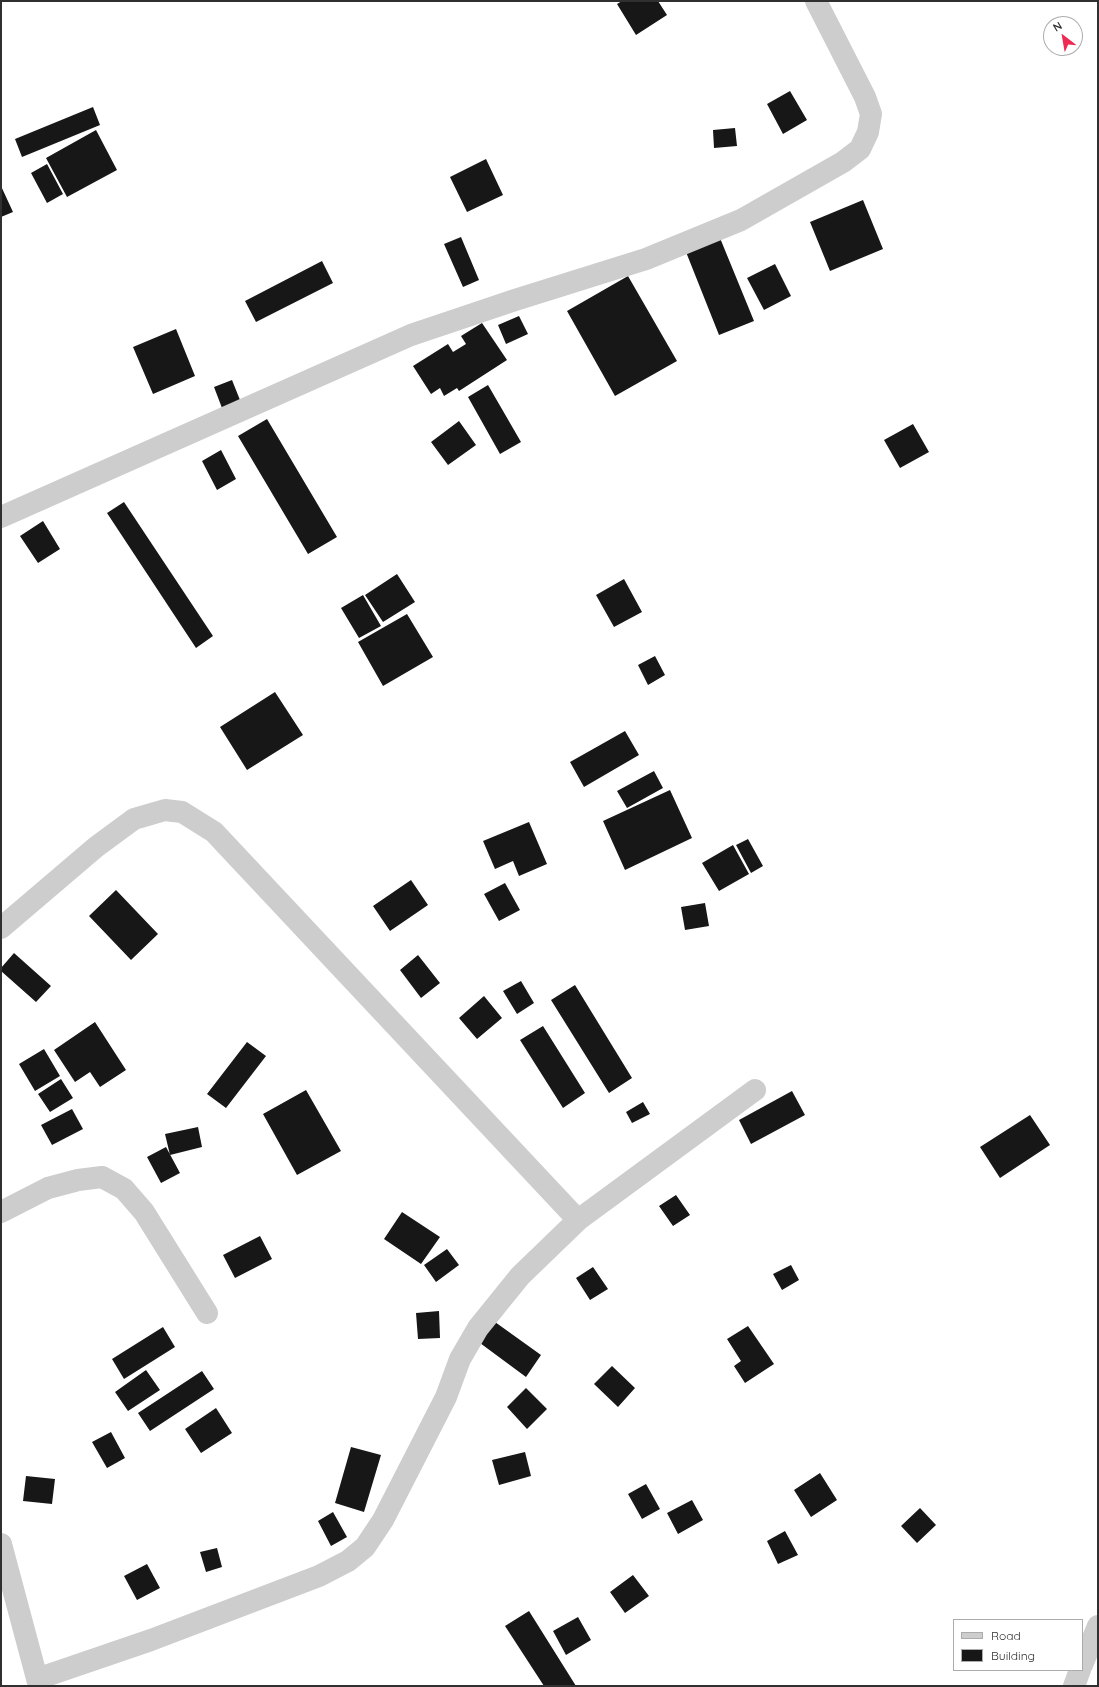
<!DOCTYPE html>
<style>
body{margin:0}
#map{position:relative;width:1099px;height:1687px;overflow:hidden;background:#fff;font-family:Quicksand,sans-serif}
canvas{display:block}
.frame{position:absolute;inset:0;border:2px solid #303030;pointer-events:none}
.legend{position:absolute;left:953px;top:1619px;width:130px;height:52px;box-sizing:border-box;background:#fff;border:1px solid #acacac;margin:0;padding:5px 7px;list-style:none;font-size:12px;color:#303030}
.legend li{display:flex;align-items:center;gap:8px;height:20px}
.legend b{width:20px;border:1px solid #acacac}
.north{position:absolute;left:1043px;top:16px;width:40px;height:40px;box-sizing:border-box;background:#fff;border:1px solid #acacac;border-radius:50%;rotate:329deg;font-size:11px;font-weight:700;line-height:16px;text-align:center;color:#303030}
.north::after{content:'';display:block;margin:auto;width:14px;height:18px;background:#f02953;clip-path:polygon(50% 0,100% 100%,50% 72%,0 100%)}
</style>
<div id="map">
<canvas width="1099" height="1687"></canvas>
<div class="frame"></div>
<ul class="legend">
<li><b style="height:5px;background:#cdcdcd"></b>Road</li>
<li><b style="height:11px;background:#171717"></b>Building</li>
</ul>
<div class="north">N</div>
</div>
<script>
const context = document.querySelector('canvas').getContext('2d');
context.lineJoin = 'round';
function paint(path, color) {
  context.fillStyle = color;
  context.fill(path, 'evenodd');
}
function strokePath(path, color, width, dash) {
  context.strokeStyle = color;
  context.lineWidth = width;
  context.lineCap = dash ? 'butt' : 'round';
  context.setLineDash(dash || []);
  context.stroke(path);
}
const building = new Path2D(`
 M622,1H658L667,15L636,35L617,4Z
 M790,91L807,120L783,134L767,104Z
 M93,107L100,125L22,157L15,139Z
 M735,128L737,146L714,148L713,130Z
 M96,130L117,170L67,197L46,158Z
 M486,159L503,195L467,212L450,177Z
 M47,164L63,194L47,203L31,173Z
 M1,186L13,212L1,217Z
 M863,200L883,249L830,271L810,222Z
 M461,237L479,280L463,287L444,244Z
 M720,238L754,321L719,335L686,252Z
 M322,261L333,283L256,322L245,301Z
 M775,264L791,296L764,310L747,278Z
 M628,276L677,361L615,396L567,311Z
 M519,316L528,334L506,344L498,325Z
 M482,323L507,360L459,391L457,388L444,396L440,388L431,394L413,366L448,344L453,352L466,344L461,336Z
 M176,329L195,376L153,394L133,347Z
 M232,380L240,400L222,408L214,387Z
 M488,385L521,442L500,454L468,397Z
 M267,419L337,537L308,554L238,436Z
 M459,421L476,445L448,465L431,442Z
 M913,424L929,452L900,468L884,440Z
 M221,450L236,479L217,490L202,461Z
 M124,502L213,636L196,648L107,513Z
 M43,521L60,549L38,563L20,536Z
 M397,574L415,602L383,622L365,595Z
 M624,579L642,612L614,627L596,595Z
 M363,595L381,626L359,638L341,608Z
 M407,614L433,657L383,686L358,642Z
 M655,656L665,675L648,685L638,665Z
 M275,692L303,735L247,770L220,727Z
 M625,731L639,755L584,787L570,762Z
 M654,771L663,788L627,808L617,791Z
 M670,790L692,838L625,870L603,821Z
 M529,822L547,864L519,876L513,861L495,869L483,841Z
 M748,839L763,866L751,873L736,845Z
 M733,845L749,874L719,891L702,863Z
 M411,880L428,905L390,931L373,906Z
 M505,883L520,910L499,921L484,894Z
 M116,890L158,934L131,960L89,916Z
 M705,903L709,926L685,930L681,907Z
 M14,953L51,986L36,1002L1,971V968Z
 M418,955L440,983L421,998L400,970Z
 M521,981L534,1003L517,1014L503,991Z
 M575,985L632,1078L609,1093L551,1000Z
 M484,996L502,1018L477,1039L459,1018Z
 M95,1022L126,1070L100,1087L90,1072L75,1082L54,1050Z
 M543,1026L585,1093L563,1108L520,1040Z
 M247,1042L266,1056L226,1108L207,1094Z
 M44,1049L60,1076L35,1091L19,1064Z
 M61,1079L73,1098L50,1112L38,1094Z
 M306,1090L341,1151L297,1175L263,1114Z
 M792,1091L805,1115L751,1144L739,1120Z
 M643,1102L650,1114L632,1123L626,1112Z
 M72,1109L83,1129L52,1145L41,1125Z
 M1030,1115L1050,1145L1000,1178L980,1147Z
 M198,1127L202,1147L170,1155L165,1134Z
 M166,1147L180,1173L161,1183L147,1157Z
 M676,1195L690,1215L673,1226L659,1206Z
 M402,1212L440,1237L421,1264L384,1239Z
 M260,1236L272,1259L235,1278L223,1255Z
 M447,1249L459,1265L436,1282L424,1265Z
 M791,1265L799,1280L782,1290L773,1274Z
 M593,1267L608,1289L590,1300L576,1278Z
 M439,1311L440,1338L418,1339L416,1313Z
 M495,1322L541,1355L526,1377L480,1343Z
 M748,1326L774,1364L745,1383L734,1366L741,1361L727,1339Z
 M163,1327L175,1347L124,1379L112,1359Z
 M612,1366L635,1388L618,1407L594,1384Z
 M146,1370L160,1390L128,1411L115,1392Z
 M202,1371L214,1389L150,1431L138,1413Z
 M526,1388L547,1409L527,1429L507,1407Z
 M216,1408L232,1433L201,1453L185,1429Z
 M111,1432L125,1458L107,1468L92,1442Z
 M351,1447L381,1455L364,1512L335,1503Z
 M525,1452L531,1476L499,1485L492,1460Z
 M820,1473L837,1500L811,1517L794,1490Z
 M26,1476L55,1479L52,1504L23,1501Z
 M646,1484L660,1509L642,1519L628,1494Z
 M692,1500L703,1520L678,1534L667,1513Z
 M920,1508L936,1525L917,1543L901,1526Z
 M333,1512L347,1537L331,1546L318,1521Z
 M785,1531L798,1555L778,1564L767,1541Z
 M217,1548L222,1567L206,1572L200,1552Z
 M147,1564L160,1588L137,1600L124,1576Z
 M633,1575L649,1596L625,1613L610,1592Z
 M529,1611L576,1686H544L505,1626Z
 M578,1617L591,1640L566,1655L553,1631Z`);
const street = new Path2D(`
 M1,517L411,335L515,300L646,259L741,220L843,162L860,149L868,132L871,114L865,97L816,1
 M1,928L96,847L134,819L165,810L182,812L214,832L578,1220
 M1,1212L48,1188L78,1180L102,1177L124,1189L144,1212L207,1313
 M1,1544L39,1686
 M1082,1665L1098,1626
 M37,1679L151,1640L319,1576L348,1561L365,1547L383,1520L446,1397L460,1359L478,1328L520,1276L578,1220L755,1090
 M1074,1686L1080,1670`);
paint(building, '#171717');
strokePath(street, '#cdcdcd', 22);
</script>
